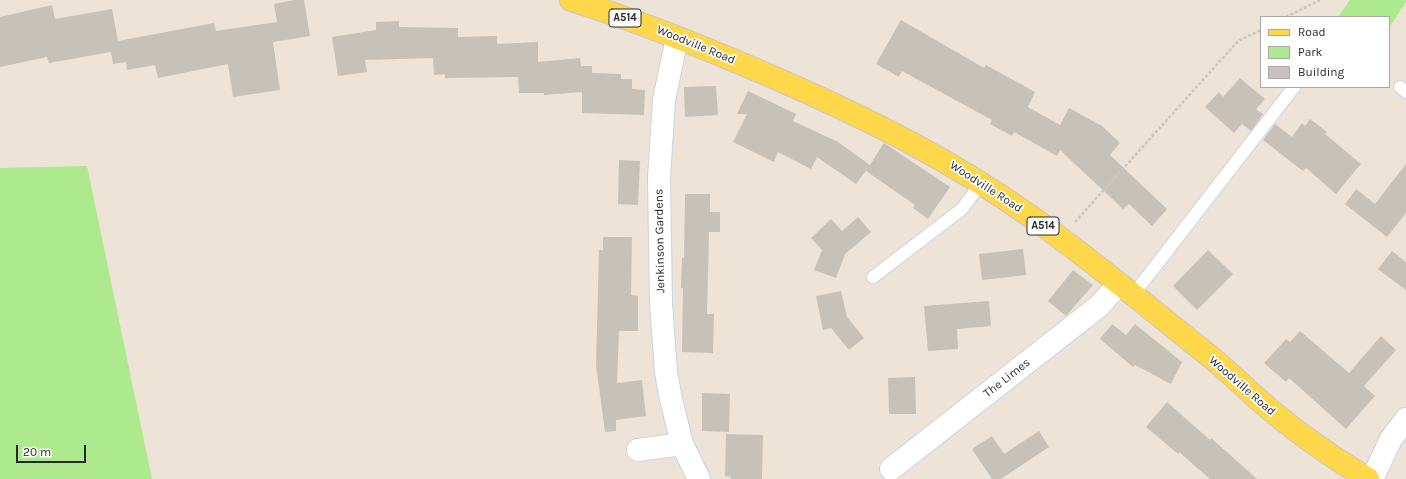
<!DOCTYPE html>
<style>
body{margin:0}
#map{position:relative;width:1406px;height:479px;overflow:hidden;background:#ede4d7;font-family:Karla,sans-serif}
canvas{display:block}
.legend{position:absolute;left:1260px;top:16px;width:130px;height:72px;box-sizing:border-box;background:#fff;border:1px solid #a9a9a9;margin:0;padding:5px 7px;list-style:none;font-size:12px;color:#282828}
.legend li{display:flex;align-items:center;gap:8px;height:20px}
.legend b{width:20px;border:1px solid #a9a9a9}
.scale{position:absolute;left:16px;top:445px;width:70px;height:18px;box-sizing:border-box;border:2px solid #282828;border-top:0;padding-left:5px;font-size:12px;line-height:14px;white-space:nowrap;color:#282828;-webkit-text-stroke:3px #fff;paint-order:stroke}
</style>
<div id="map">
<canvas width="1406" height="479"></canvas>
<ul class="legend">
<li><b style="height:5px;background:#ffd74a"></b>Road</li>
<li><b style="height:11px;background:#acea8d"></b>Park</li>
<li><b style="height:11px;background:#c7c1b7"></b>Building</li>
</ul>
<div class="scale">20 m</div>
</div>
<script>
const context = document.querySelector('canvas').getContext('2d');
context.lineJoin = 'round';
function paint(path, color) {
  context.fillStyle = color;
  context.fill(path, 'evenodd');
}
function strokePath(path, color, width, dash) {
  context.strokeStyle = color;
  context.lineWidth = width;
  context.lineCap = dash ? 'butt' : 'round';
  context.setLineDash(dash || []);
  context.stroke(path);
}
function drawText(font, color, halo, rows, align = 'center') {
  context.font = font + ' Karla,sans-serif';
  context.lineWidth = 3.5;
  context.setLineDash([]);
  context.textBaseline = 'middle';
  context.strokeStyle = halo;
  context.fillStyle = color;
  for (const [text, x, y, turn = 0] of rows) {
    context.save();
    context.translate(x, y);
    context.rotate((+turn || 0) * Math.PI / 180);
    context.textAlign = isNaN(turn) ? turn : align;
    if (halo) context.strokeText(text, 0, 0);
    context.fillText(text, 0, 0);
    context.restore();
  }
}
const green = new Path2D(`
 M1350,0H1406V2L1389,28V17H1338Z
 M87,166L152,479H0V168Z`);
const building = new Path2D(`
 M294,0H304L310,36L273,42L280,90L233,97L228,64L158,78L155,65L127,70L126,62L113,64L111,52L49,63L47,57L0,67V17L52,5L55,19L112,9L118,41L214,23L216,31L277,22L274,4Z
 M901,20L984,68L986,65L1035,92L1028,107L1060,125L1069,108L1102,126L1120,143L1110,155L1167,209L1152,226L1129,204L1123,209L1060,150L1057,156L1014,132L1012,136L990,124L992,120L902,71L899,77L876,64Z
 M399,21V27L458,28V37L497,36V44L538,42V62L580,58L581,66H592V73L621,74V79H632V89L645,90L644,115L582,113V92L544,95V93H519L518,77L445,78V74L434,75L433,58L365,60L367,72L338,76L332,37L376,30V22Z
 M1240,78L1265,99L1256,109L1263,114L1251,131L1242,124L1234,133L1205,107L1219,92L1223,97Z
 M716,86L718,115L685,117L684,87Z
 M748,91L796,114L793,121L838,142L870,165L856,184L817,157L811,169L778,152L774,162L733,142L747,114H737Z
 M1310,119L1327,132L1325,134L1361,164L1336,194L1306,168L1303,171L1263,140L1275,124L1292,137L1302,123L1305,126Z
 M884,143L950,187L928,219L913,208L915,205L866,171Z
 M619,160L640,161L638,205L618,204Z
 M1406,164V213L1387,237L1345,204L1356,189L1375,204Z
 M685,194H710V212H720V232H709L707,314H714L713,353L682,352L683,288H681L682,258H684Z
 M858,217L871,232L845,254L836,278L814,270L822,250L811,238L831,219L842,231Z
 M603,237H632L631,295L638,296V331H619L617,383L642,380L646,416L616,420V431L605,432L596,365L599,250H603Z
 M1023,249L1026,275L982,280L979,254Z
 M1208,250L1233,274L1197,310L1173,286Z
 M1392,251L1406,262V290L1378,269Z
 M1073,270L1093,285L1066,316L1048,301Z
 M841,291L847,317L864,338L849,350L831,328L823,330L816,296Z
 M989,301L991,326L957,329L958,349L928,351L924,306Z
 M1112,324L1126,335L1135,324L1182,362L1171,384L1135,365L1133,367L1100,339Z
 M1300,331L1349,373L1381,336L1396,350L1364,386L1375,396L1346,429L1289,378L1286,382L1264,363L1286,339L1290,342Z
 M915,377L916,414H889L888,378Z
 M702,393L730,394L729,432L702,431Z
 M1167,402L1210,440L1211,438L1257,479H1210L1179,452L1178,454L1146,427Z
 M1039,431L1049,447L1001,479H992L972,449L992,436L1004,454Z
 M726,434L763,435L762,479H731V477L725,476Z`);
const path = new Path2D(`
 M1286,17L1320,0
 M1075,222L1238,41L1261,30`);
const service = new Path2D(`
 M1400,87L1406,92
 M873,277L962,209L981,183
 M1133,295L1294,87`);
const minor = new Path2D(`
 M677,38L664,100L659,177L661,303L666,372L670,395L682,444L699,479
 M638,450L682,444
 M891,469L1099,306L1119,284
 M1372,479L1391,439L1406,419`);
const primary = new Path2D(`
 M571,0C643,22 713,51 782,81C870,120 951,160 1030,216C1092,260 1152,310 1212,358C1235,377 1256,399 1279,417C1307,440 1337,460 1368,479`);
const shields = [
 [625,18,32],
 [1043,226,32]
];
const shieldNames = [
 ["A514",625,18],
 ["A514",1043,226]
];
const streetNames = [
 ["Woodville Road",696,45,22],
 ["Woodville Road",986,187,33],
 ["Jenkinson Gardens",660,241,-91],
 ["The Limes",1007,378,-38],
 ["Woodville Road",1242,386,41]
];
paint(green, '#acea8d');
paint(building, '#c7c1b7');
strokePath(service, '#cdd1e3', 14);
strokePath(minor, '#cdd1e3', 24);
strokePath(primary, '#c7c7c7', 24);
strokePath(path, '#c7c7c7', 2.5, [3, 2]);
strokePath(service, '#fff', 12);
strokePath(minor, '#fff', 22);
strokePath(primary, '#ffd74a', 22);
for (const [x, y, w] of shields) {
  const box = new Path2D();
  box.roundRect(x - w / 2, y - 9, w, 18, 3);
  context.fillStyle = '#fff';
  context.fill(box);
  strokePath(box, '#282828', 1);
}
drawText('bold 11px', '#282828', null, shieldNames);
drawText('12px', '#282828', '#fff', streetNames);
</script>
